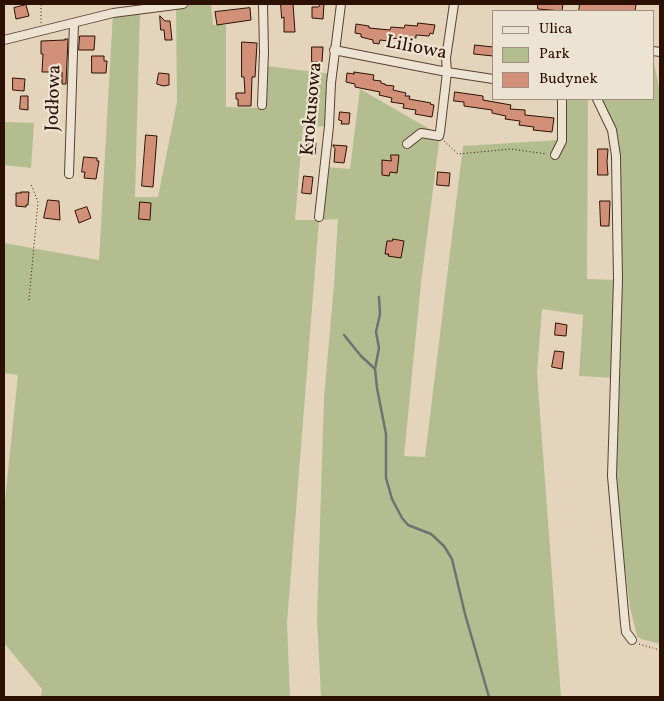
<!DOCTYPE html>
<meta charset="utf-8">
<style>
body{margin:0}
#map{position:relative;width:664px;height:701px;overflow:hidden;background:#e4d4bb;font-family:Vollkorn,serif}
canvas{display:block}
.frame{position:absolute;inset:0;border:5px solid #2c1103;pointer-events:none}
.legend{position:absolute;left:492px;top:10px;width:162px;height:90px;box-sizing:border-box;background:#ede3d3;border:1px solid #a08f80;margin:0;padding:6px 9px;list-style:none;font-size:15px;color:#2c1103}
.legend li{display:flex;align-items:center;gap:10px;height:25px}
.legend b{width:25px;border:1px solid #a08f80}
</style>
<div id="map">
<canvas width="664" height="701"></canvas>
<div class="frame"></div>
<ul class="legend">
<li><b style="height:6px;background:#ede3d3"></b>Ulica</li>
<li><b style="height:14px;background:#b4bd90"></b>Park</li>
<li><b style="height:14px;background:#d19077"></b>Budynek</li>
</ul>
</div>
<script>
const context = document.querySelector('canvas').getContext('2d');
context.lineJoin = 'round';
function paint(path, color) {
  context.fillStyle = color;
  context.fill(path, 'evenodd');
}
function strokePath(path, color, width, dash) {
  context.strokeStyle = color;
  context.lineWidth = width;
  context.lineCap = dash ? 'butt' : 'round';
  context.setLineDash(dash || []);
  context.stroke(path);
}
function drawText(font, color, halo, rows, align = 'center') {
  context.font = font + ' Vollkorn,serif';
  context.lineWidth = 4.5;
  context.setLineDash([]);
  context.textBaseline = 'middle';
  context.strokeStyle = halo;
  context.fillStyle = color;
  for (const [text, x, y, turn = 0] of rows) {
    context.save();
    context.translate(x, y);
    context.rotate((+turn || 0) * Math.PI / 180);
    context.textAlign = isNaN(turn) ? turn : align;
    if (halo) context.strokeText(text, 0, 0);
    context.fillText(text, 0, 0);
    context.restore();
  }
}
const green = new Path2D(`
 M149,4H211L213,25H226V107L260,108L266,66L332,74L329,126L303,127L295,220H319L326,167L350,169L360,89L440,135L421,283L404,456L425,457L463,146L559,140V99H588L587,279L618,280L614,135L597,99H653V63H654L660,92V644L641,639L637,636L630,607L612,476L615,378L579,376L583,315L542,309L537,373L561,697H321L317,618L324,398L334,284L338,219L319,220L287,623L290,697H41L42,689L4,643V510L18,375L4,373V243L99,260L113,13L140,8L135,197H158L177,102L176,5L149,7Z
 M4,122L34,123L31,168L4,165Z`);
const stream = new Path2D(`
 M379,297L380,314L376,332L379,348L375,369L377,388L386,434V478L392,499L402,518L408,525L431,534L444,546L452,559L465,614L489,697
 M344,335L361,356L375,369`);
const building = new Path2D(`
 M281,4H293L295,32H284V17L282,18Z
 M321,4H324L323,19L312,18V7H318Z
 M538,4H563L562,11L538,9Z
 M580,4H636L635,11H579Z
 M26,5L29,16L16,19L14,8Z
 M250,8L251,20L217,25L215,12Z
 M160,16L165,21H170L172,40H165L164,30H161Z
 M418,23L435,25L433,34L430,33L429,36L416,35V38L403,36L402,39L389,38L388,41L380,40L379,44L373,43V40L361,37V34L355,33L356,24L369,26V28L390,30L391,27L404,28L405,25L417,26Z
 M80,36H95L94,50H79Z
 M65,39H68L66,84H62V72H42L43,54H41V41L65,40Z
 M242,42L257,43L255,77H252L251,106H238V99H236V93H245L244,77H242Z
 M475,45L493,47V56L474,54Z
 M312,47H323L322,62H312Z
 M92,56H104V61H107L106,73H92Z
 M354,72L374,75L373,80L381,81V83L385,84V85L394,86L393,90L406,93L405,96H410L409,99L431,103L430,104L434,105L432,117L415,114L416,110L403,108L404,104L391,102L392,98L379,95L380,92L355,87V84L346,82L347,73L354,74Z
 M159,73L169,74V85L163,86L157,84Z
 M13,78L25,79L24,91L13,90Z
 M455,92L483,96V100L511,105L510,109L525,110V115L554,118L552,132L533,130L534,127L519,125L520,121L505,119L506,116L492,113V110L464,106V102L454,101Z
 M21,96H28V110L20,109Z
 M340,112L350,113L349,124H341L342,121L339,120Z
 M146,135L157,136L153,187L142,186Z
 M307,142L316,143L315,154L306,153Z
 M333,145L347,146L344,163L334,162L335,149Z
 M598,149H608L607,162L608,175H598Z
 M391,155H399L397,173L390,172L389,176L382,175V160L391,161Z
 M84,157L97,158V161H99L96,179L84,178L85,172H82Z
 M438,172L450,173L449,186L437,185Z
 M304,176L313,177L311,194L302,193Z
 M21,192H29L28,205H26V207L16,206V193H21Z
 M48,200L59,201L60,220L44,218Z
 M600,201H610L609,226H601Z
 M140,202L151,203L150,220L139,219Z
 M87,207L91,218L79,223L75,211Z
 M393,239L404,241L401,258L388,256L389,254H385L387,241H392Z
 M556,323L567,325L566,336L555,335Z
 M555,351L564,352L562,369L552,367Z`);
const path = new Path2D(`
 M41,23V4
 M444,141L458,154L511,149L547,154
 M29,300L38,202L31,184
 M639,644L660,650`);
const minor = new Path2D(`
 M4,40L113,13L183,4
 M334,50L447,72L493,79
 M653,51L660,52
 M597,99L612,130L616,156L618,280L612,476L625,624L626,632L632,640
 M262,105L264,52L263,4
 M407,144L421,133L439,136L440,132L447,72L446,58L454,4
 M555,155L562,141V99
 M69,174L74,23
 M319,217L329,126L331,83L341,4`);
const streetNames = [
 ["Liliowa",416,49,11],
 ["Jodłowa",55,98,-88],
 ["Krokusowa",313,109,-85]
];
paint(green, '#b4bd90');
strokePath(stream, '#6d7471', 2.5);
paint(building, '#d19077');
strokePath(building, '#2c1103', 1);
strokePath(minor, '#5a4231', 10);
strokePath(path, '#2c1103', 1, [1, 2.5]);
strokePath(minor, '#ede3d3', 8);
drawText('19px', '#2c1103', '#ede3d3', streetNames);
</script>
